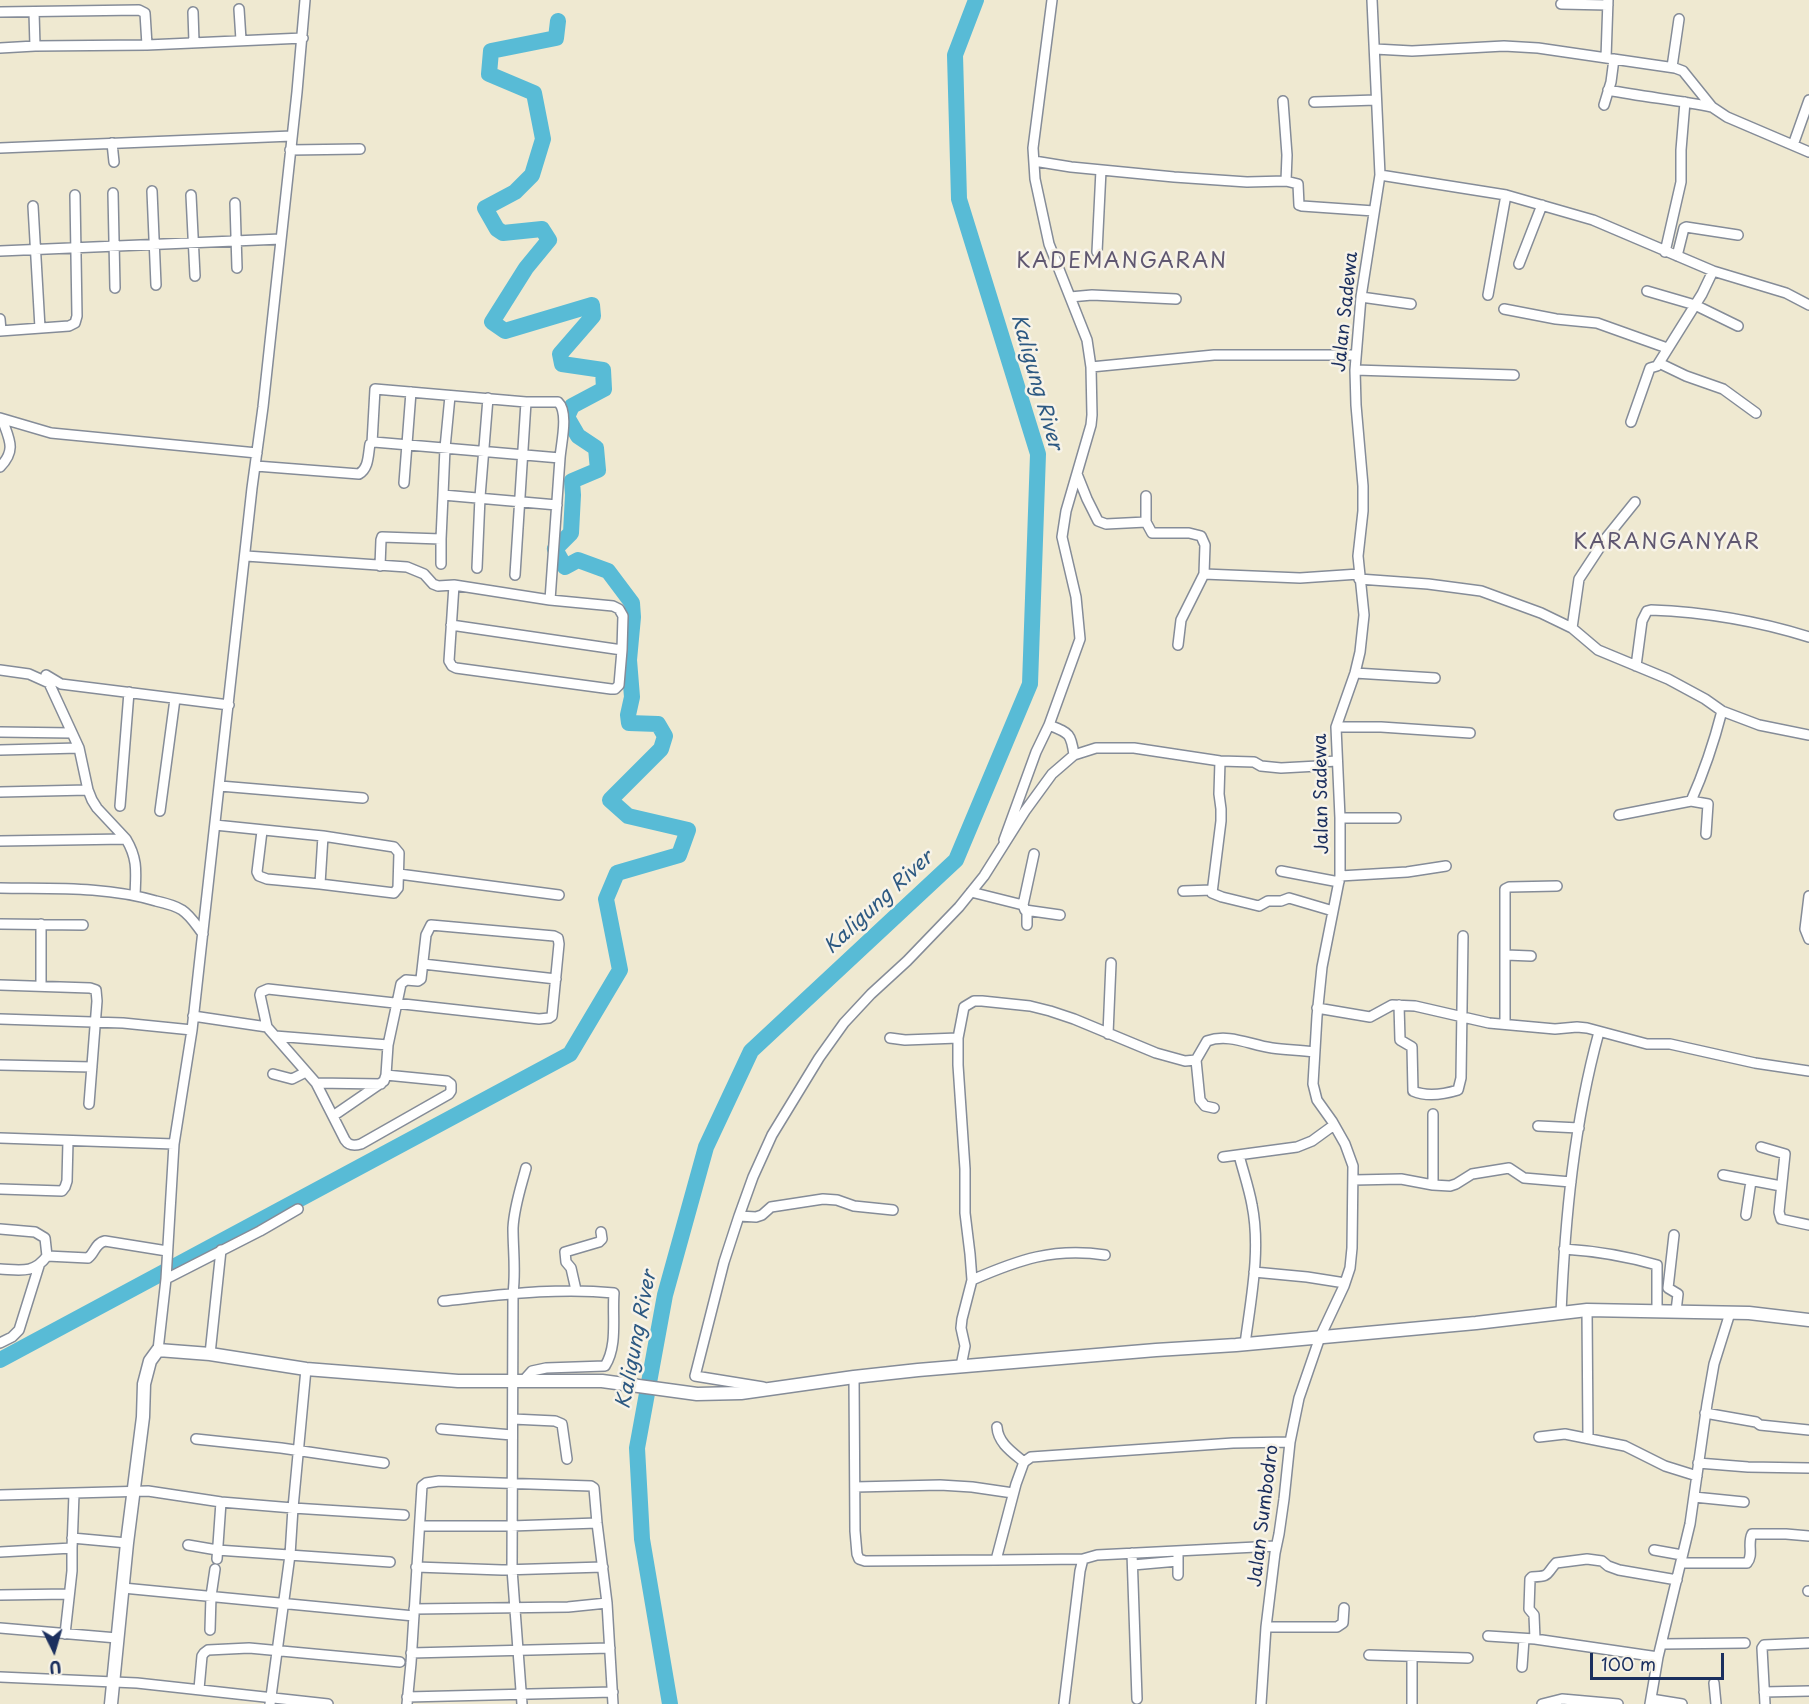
<!DOCTYPE html>
<style>
body{margin:0}
#map{position:relative;width:1809px;height:1704px;overflow:hidden;background:#efe9d1;font-family:"Playpen Sans",sans-serif}
canvas{display:block}
.north{position:absolute;left:24px;top:1620px;width:60px;height:60px;-webkit-text-stroke:4px #f7f3e8;paint-order:stroke;rotate:175deg;font-size:16px;font-weight:700;line-height:24px;text-align:center;color:#1b2f5e}
.north::after{content:'';display:block;margin:auto;width:21px;height:27px;background:#1b2f5e;clip-path:polygon(50% 0,100% 100%,50% 72%,0 100%)}
.scale{position:absolute;left:1590px;top:1653px;width:134px;height:27px;box-sizing:border-box;border:3px solid #1b2f5e;border-top:0;padding-left:8px;font-size:18px;line-height:21px;white-space:nowrap;color:#1b2f5e;-webkit-text-stroke:4px #f7f3e8;paint-order:stroke}
</style>
<div id="map">
<canvas width="1809" height="1704"></canvas>
<div class="north">U</div>
<div class="scale">100 m</div>
</div>
<script>
const context = document.querySelector('canvas').getContext('2d');
context.lineJoin = 'round';
function strokePath(path, color, width, dash) {
  context.strokeStyle = color;
  context.lineWidth = width;
  context.lineCap = dash ? 'butt' : 'round';
  context.setLineDash(dash || []);
  context.stroke(path);
}
function drawText(font, color, halo, rows, align = 'center') {
  context.font = font + ' "Playpen Sans",sans-serif';
  context.lineWidth = 5;
  context.setLineDash([]);
  context.textBaseline = 'middle';
  context.strokeStyle = halo;
  context.fillStyle = color;
  for (const [text, x, y, turn = 0] of rows) {
    context.save();
    context.translate(x, y);
    context.rotate((+turn || 0) * Math.PI / 180);
    context.textAlign = isNaN(turn) ? turn : align;
    if (halo) context.strokeText(text, 0, 0);
    context.fillText(text, 0, 0);
    context.restore();
  }
}
const river = new Path2D(`
 M0,1360L570,1054L620,970L606,899L617,873L679,855L688,830L628,816L610,800L661,749L665,736L658,724L629,723L628,715L632,697L629,660L633,617L632,603L608,571L578,560L565,567L555,549L571,533L573,495L572,481L598,470L596,448L578,436L567,417L572,406L604,389L603,370L562,364L560,354L593,316L592,305L505,331L492,322L526,268L549,240L542,229L503,233L497,229L485,208L515,192L532,175L543,139L534,93L489,74L491,51L556,38L558,21
 M670,1704L642,1539L637,1448L665,1295L706,1147L751,1051L956,860L1030,684L1038,454L959,199L955,55L976,0`);
const minor = new Path2D(`
 M1052,0L1033,148L1035,179L1049,244L1087,340L1091,367L1092,415L1091,425L1066,511L1062,537L1076,597L1080,639L1049,725C1069,733 1071,733 1074,755
 M1561,4L1608,5
 M239,9L241,40
 M0,12L139,10L145,13L147,45
 M34,12L35,46
 M193,12L194,42
 M0,48L35,46L147,45L303,38
 M1375,49L1412,51L1504,46L1538,48L1675,68L1683,71L1712,107L1727,117L1809,152
 M1606,58L1608,0
 M1672,67L1679,19
 M1608,90C1643,97 1678,100 1712,107
 M1283,101L1287,155L1286,181
 M1314,102L1376,100
 M1604,105L1611,82L1614,59
 M112,143L114,162
 M1793,145L1809,100
 M0,148L292,136
 M290,150L360,149
 M1034,161L1071,167L1174,177L1247,182L1286,181L1298,184L1299,205L1302,206L1374,211
 M1380,175L1506,195L1593,220L1713,271L1786,293L1809,305
 M152,191L156,285
 M113,193L115,288
 M191,195L195,276
 M235,203L237,268
 M33,206L40,328
 M0,251L281,239
 M1097,252L1101,170
 M1665,252L1681,182V150L1685,102
 M1677,256L1684,228L1686,227L1738,235
 M1519,264L1542,205
 M1647,291L1695,305L1738,326
 M1488,295L1506,195
 M1070,297L1092,295L1176,299
 M1361,297L1411,304
 M1504,309L1556,319L1597,323L1667,348
 M0,319L1,331
 M0,331L69,326L75,323L77,316L75,195
 M1659,363L1686,376L1723,389L1756,413
 M1091,367L1214,355H1355
 M1355,370L1514,375
 M450,396L445,448L443,495L557,505
 M0,418L51,433L257,453
 M1631,422L1650,368L1657,366L1702,294L1713,271
 M372,443L375,389L526,402H558C569,412 561,444 560,458
 M256,466L359,474C369,468 368,455 370,444L374,442L560,458L550,600
 M0,467C17,450 9,439 2,419
 M1077,474L1087,499L1098,521L1106,524L1146,522
 M404,483L411,392
 M1146,496V522L1152,533H1189L1201,536L1205,545L1204,574
 M441,539V564
 M246,556L407,567L424,574L433,584L438,586L454,585L550,600L613,606L619,609L623,616L622,650
 M380,566L381,540L382,537L441,539L443,495
 M477,568L480,497L488,398
 M515,575L526,402
 M1359,579L1428,584L1481,591L1541,613L1572,628L1598,650L1668,679L1705,699L1722,711L1759,725L1809,735
 M451,625L622,650L619,685L615,689H611L456,668L452,666L449,661L454,585
 M1572,628L1579,579L1606,538L1635,502
 M1178,645L1181,620L1204,574L1300,578L1359,574
 M1636,666L1642,621L1647,611L1651,610C1704,612 1758,621 1809,637
 M0,670L29,674L49,683L79,748L88,790L92,800L97,808L126,839L0,841
 M1355,673L1435,678
 M46,675L61,684L229,705
 M1336,727H1381L1470,733
 M0,732L72,733
 M0,750L79,748
 M1220,761L1219,794L1221,809V821L1212,893L1222,897L1259,906L1268,901H1281L1289,898L1333,911
 M220,786L363,798
 M0,792L88,790
 M120,806L129,692
 M160,811L175,699
 M1619,815L1691,801
 M1340,818H1396
 M215,825L323,836L394,847L399,853L398,888L394,893L320,884
 M262,831L257,872L259,876L267,879L320,884L323,836
 M1706,834L1708,804L1691,801C1704,772 1714,742 1722,711
 M126,839C138,859 136,872 135,895
 M1004,840L1036,752L1049,725
 M1281,871L1339,882
 M399,874L559,895
 M1340,876L1407,872L1446,866
 M0,888C52,889 105,886 156,901C165,903 174,905 182,910C191,916 196,925 203,934
 M1183,891L1212,890
 M971,892L1023,905L1034,854
 M1809,896L1805,929L1809,939
 M1023,905L1025,910L1060,915
 M0,924L83,925
 M1027,925V911
 M1506,955L1531,956
 M423,964L556,979
 M0,985L90,988L96,990L97,1001L89,1104
 M41,986V924
 M1399,1005L1400,1040L1412,1047L1413,1091C1427,1097 1445,1094 1458,1090L1461,1078L1463,936
 M1317,1008L1370,1017L1392,1005L1415,1006L1489,1023L1555,1029L1577,1027L1587,1028L1647,1044H1670L1755,1063L1809,1071
 M193,1016L267,1027
 M0,1019L123,1023L192,1030
 M1505,1024V889L1509,887L1557,886
 M1108,1034L1111,963
 M275,1036L388,1045
 M890,1038L905,1040L958,1038
 M1196,1060L1200,1100L1205,1106L1214,1108
 M0,1065L92,1067
 M273,1074L292,1079L306,1072
 M316,1083L381,1084
 M333,1116L384,1081L386,1075L388,1045L397,1003L401,984L406,980L418,981L421,979L426,935L431,925L554,936L558,938L559,944L552,1016L549,1018L539,1019L268,989L261,992L260,995L267,1027L316,1083L345,1140C349,1146 354,1146 361,1144L449,1094L451,1091V1084L447,1081L386,1075
 M1538,1126L1579,1128
 M0,1138L174,1144
 M1761,1147L1785,1154L1779,1212L1781,1219L1809,1225
 M1239,1155C1243,1171 1249,1188 1252,1205C1261,1250 1251,1298 1245,1344
 M1223,1157L1297,1147L1312,1141L1334,1125
 M1723,1175L1781,1186
 M1354,1180L1401,1179L1433,1185L1450,1186L1456,1184L1472,1174L1509,1168L1524,1178L1571,1182
 M1433,1185V1114
 M0,1189L62,1191L65,1187L67,1181L68,1141
 M1746,1215L1751,1181
 M739,1216L756,1217L762,1215L771,1207L823,1199L837,1200L854,1206L893,1210
 M0,1229L35,1232L45,1238L47,1256
 M1674,1235L1668,1288L1678,1294L1676,1311
 M1564,1249C1596,1251 1626,1256 1657,1265V1310
 M0,1269C20,1270 34,1274 47,1256L88,1258C95,1253 95,1243 105,1241L167,1251
 M1254,1272L1307,1277L1345,1283
 M166,1279L260,1231L298,1209
 M972,1280C1018,1260 1054,1247 1105,1255
 M576,1290L571,1268L566,1262L565,1252L599,1242L602,1239L601,1232
 M443,1301C500,1295 557,1287 614,1293C612,1317 618,1345 605,1366L546,1368L532,1371L524,1380
 M1587,1310L1588,1438
 M1561,1313C1565,1219 1574,1123 1599,1032
 M0,1343L12,1337L19,1330L39,1266
 M158,1350L166,1279L174,1144L192,1030L252,488L263,407L297,92L305,0
 M210,1354L221,1250
 M961,1366L965,1346L961,1328L962,1319L972,1280L970,1254L965,1213V1169L958,1065V1038L964,1007L974,1001H982L1030,1006L1050,1011L1074,1019L1156,1053L1185,1061L1196,1060L1207,1041C1229,1033 1250,1045 1272,1048C1286,1050 1300,1050 1314,1052
 M306,1369L293,1508L404,1515
 M854,1377L855,1531L857,1554L859,1559L865,1561L996,1560
 M763,1387L695,1376L724,1262L739,1216L753,1177L772,1135L819,1058L844,1023L871,994L907,961L959,907L984,876L1025,811L1052,774L1074,755L1096,748H1134L1220,761L1254,762L1261,766L1281,768L1318,766L1322,762L1336,761
 M1705,1413L1756,1422L1760,1425L1809,1430
 M513,1419L555,1421L562,1424L567,1459
 M997,1427C998,1443 1012,1452 1024,1462
 M441,1429L512,1435
 M1539,1437L1565,1434L1625,1446L1665,1466L1697,1476
 M196,1439L281,1448L384,1463
 M1698,1463L1748,1467L1809,1468
 M855,1487L940,1485L972,1487L1013,1493
 M0,1495L148,1491L221,1502L293,1508L290,1555L270,1704
 M1694,1497L1744,1502
 M420,1526H511L597,1523
 M72,1538L127,1543
 M188,1545L217,1550L390,1562
 M1654,1550L1682,1555
 M0,1552L72,1548
 M1132,1553L1137,1699
 M1178,1555V1575
 M217,1559L221,1502
 M1083,1559L996,1560L1016,1484L1024,1462L1031,1457L1233,1443L1290,1442
 M1681,1563H1747C1754,1555 1747,1544 1752,1534H1786L1809,1536
 M1133,1565L1178,1561
 M416,1567L502,1570L603,1567
 M123,1588L414,1616
 M1808,1591H1809
 M0,1595L69,1594
 M607,1603L613,1704
 M1266,1627H1337L1343,1623L1344,1608
 M0,1628L117,1638
 M210,1630L211,1596L215,1569
 M65,1634L72,1571V1548L74,1494
 M1488,1636L1535,1639L1658,1657
 M1535,1639L1534,1615L1529,1609L1530,1579L1532,1577C1551,1576 1545,1575 1556,1563L1587,1559L1602,1561L1608,1566L1619,1570L1677,1580
 M1662,1644L1745,1643
 M411,1653L610,1648
 M1369,1655L1468,1658
 M1412,1657V1704
 M1522,1667L1524,1639
 M0,1677L137,1683L328,1704
 M1714,1683L1716,1704
 M199,1689L202,1656L204,1653L208,1650L249,1648L400,1662
 M1764,1692L1809,1691
 M407,1697L613,1692
 M1651,1699L1682,1704
 M407,1704L411,1663L422,1486L426,1483L439,1481L591,1486L594,1488L597,1523L607,1603L568,1607L414,1609
 M522,1704L512,1569L513,1293C516,1271 513,1250 513,1228C514,1207 521,1187 526,1168
 M1064,1704L1080,1571L1083,1559L1097,1555L1276,1546
 M1261,1704L1266,1627L1275,1553L1279,1534L1284,1499L1290,1442L1299,1398L1320,1337L1344,1286L1350,1268L1352,1248L1353,1166L1345,1144L1332,1121L1317,1100L1313,1084L1317,1016L1322,967L1340,876V818L1336,727L1355,673L1360,652L1364,615L1358,556L1363,511V486L1356,405L1355,370L1361,297L1380,175L1372,0
 M1542,1704L1562,1699L1618,1704
 M1650,1704L1658,1657L1690,1524L1707,1404L1714,1364L1730,1313
 M1765,1704L1762,1648L1764,1645L1809,1643`);
const major = new Path2D(`
 M111,1704L127,1543L143,1417L144,1384L150,1361L158,1350L210,1354L306,1369L458,1381H602L697,1394L741,1393L854,1377L918,1370L1156,1350L1236,1345L1476,1323L1587,1310L1749,1313L1809,1320`);
const streetNames = [
 ["Jalan Sadewa",1346,312,-84],
 ["Jalan Sadewa",1322,794,-91],
 ["Jalan Sumbodro",1264,1516,-83]
];
const waterNames = [
 ["Kaligung River",1036,382,74],
 ["Kaligung River",879,903,-43],
 ["Kaligung River",637,1340,-79]
];
const quarterNames = [
 ["KADEMANGARAN",1122,262],
 ["KARANGANYAR",1667,543]
];
strokePath(river, '#58bbd6', 16);
strokePath(minor, '#858c98', 12);
strokePath(major, '#858c98', 15);
strokePath(minor, '#fff', 9);
strokePath(major, '#fff', 12);
drawText('18px', '#1b2f5e', '#f7f3e8', streetNames);
drawText('italic 20px', '#2d5982', '#f7f3e8', waterNames);
context.letterSpacing = '1.5px';
drawText('21px', '#605871', '#f7f3e8', quarterNames);
context.letterSpacing = '0px';
</script>
